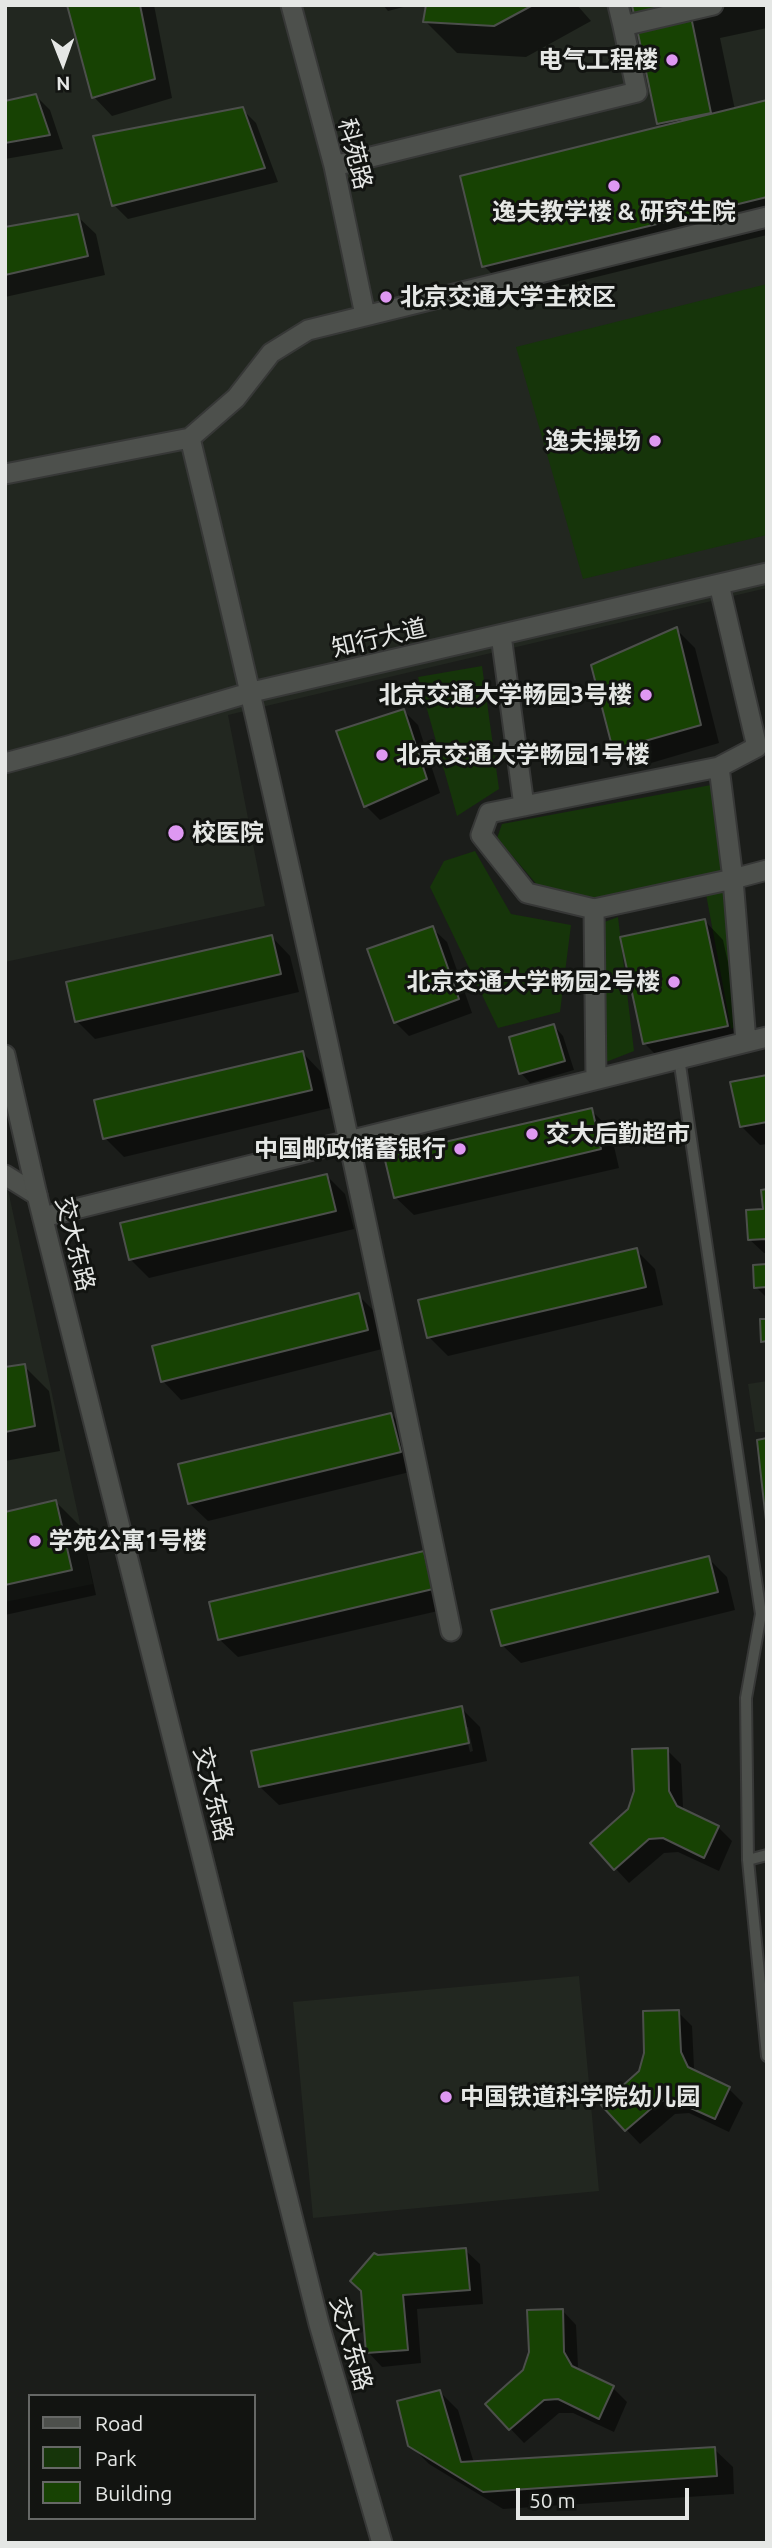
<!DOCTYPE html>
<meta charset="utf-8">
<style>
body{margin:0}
#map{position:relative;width:772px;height:2548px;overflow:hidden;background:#1b1d1a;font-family:Ubuntu,sans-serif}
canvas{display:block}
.frame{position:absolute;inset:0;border:7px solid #e5e7e5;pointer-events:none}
.legend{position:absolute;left:28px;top:2394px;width:228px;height:126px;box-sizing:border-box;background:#121411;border:2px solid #666866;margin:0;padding:9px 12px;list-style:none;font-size:21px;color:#e5e7e5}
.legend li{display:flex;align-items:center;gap:14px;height:35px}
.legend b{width:35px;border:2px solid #666866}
.north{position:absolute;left:28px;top:28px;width:70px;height:70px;-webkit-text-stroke:5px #121411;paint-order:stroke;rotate:179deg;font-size:19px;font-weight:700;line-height:28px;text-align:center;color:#e5e7e5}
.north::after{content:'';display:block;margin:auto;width:24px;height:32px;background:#e5e7e5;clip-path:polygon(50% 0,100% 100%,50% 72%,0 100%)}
.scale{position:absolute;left:516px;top:2488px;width:173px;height:32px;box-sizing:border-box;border:4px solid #e5e7e5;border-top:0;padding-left:9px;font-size:21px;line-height:24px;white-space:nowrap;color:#e5e7e5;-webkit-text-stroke:5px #121411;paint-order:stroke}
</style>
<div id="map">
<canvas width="772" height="2548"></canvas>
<div class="frame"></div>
<ul class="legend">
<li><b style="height:9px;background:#4d504c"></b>Road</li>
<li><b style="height:19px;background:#16350a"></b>Park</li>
<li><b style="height:19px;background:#174203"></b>Building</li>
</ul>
<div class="north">N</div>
<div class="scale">50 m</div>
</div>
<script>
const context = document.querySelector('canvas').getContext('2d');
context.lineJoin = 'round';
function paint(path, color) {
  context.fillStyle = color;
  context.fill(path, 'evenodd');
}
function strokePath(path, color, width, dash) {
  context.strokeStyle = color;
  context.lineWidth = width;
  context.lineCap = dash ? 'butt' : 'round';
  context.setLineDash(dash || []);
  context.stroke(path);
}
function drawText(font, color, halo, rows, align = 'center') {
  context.font = font + ' Ubuntu,"Noto Sans SC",sans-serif';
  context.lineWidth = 6;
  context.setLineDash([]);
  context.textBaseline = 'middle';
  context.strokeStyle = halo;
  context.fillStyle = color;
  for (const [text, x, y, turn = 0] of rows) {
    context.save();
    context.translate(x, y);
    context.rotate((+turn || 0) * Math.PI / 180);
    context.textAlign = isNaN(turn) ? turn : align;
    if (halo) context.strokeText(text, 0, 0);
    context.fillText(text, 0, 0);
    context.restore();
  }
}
const built = new Path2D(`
 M5,5H767V588L228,715L265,906L5,962Z
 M5,1176L93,1584L5,1602Z
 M767,1381V1432H755L748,1384Z
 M579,1976L599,2191L313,2218L293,2002Z`);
const green = new Path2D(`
 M767,284V535L583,579L516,347Z
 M482,666L499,789L457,816L418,677Z
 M711,785L724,871L596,900L539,887L497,838L502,824Z
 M475,851L511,914L571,925L560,1012L498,1028L430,887L444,861Z
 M723,891L739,1025L731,1029L706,894Z
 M618,917L634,1051L606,1062L599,924Z`);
const shadow = new Path2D(`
 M69,5H154L172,98L112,116L94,97Z
 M383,5H411L388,11Z
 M428,5H577L591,21L526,57L457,53L425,21Z
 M634,5H767V28L720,38L735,110L767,102V235L515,297L484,266L663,128L658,123Z
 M36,96L50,110L63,149L5,159V102Z
 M242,109L256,123L278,182L128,219L114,205Z
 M77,216L96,234L105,275L5,297V228Z
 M676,629L695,648L719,743L634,768L615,749Z
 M404,711L418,725L440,793L380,820L366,806Z
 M705,921L723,940L746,1044L663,1062L644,1043Z
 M432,928L447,942L472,1013L409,1036L395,1022Z
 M272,937L290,956L299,992L95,1039L77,1021Z
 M554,1026L563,1036L574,1070L530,1083L521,1073Z
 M303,1053L321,1072L330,1108L124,1157L105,1138Z
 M767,1077V1144L760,1145L741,1126Z
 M591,1110L610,1129L619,1168L414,1215L395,1197Z
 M327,1176L345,1194L354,1229L149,1278L130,1259Z
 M767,1191V1253H764L749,1239L765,1211Z
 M636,1250L655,1269L663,1305L448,1356L429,1337Z
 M767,1266V1298L756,1287Z
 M358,1295L377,1314L386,1348L181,1400L163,1381Z
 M24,1366L49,1391L60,1451L5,1461V1369Z
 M391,1414L409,1433L418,1470L208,1521L189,1503Z
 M56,1502L81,1527L96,1595L5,1615V1513Z
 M424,1553L442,1572L451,1608L238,1657L219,1639Z
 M708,1558L727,1577L735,1610L521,1663L502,1645Z
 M461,1708L480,1727L487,1761L279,1805L260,1787ZM464,1727H468L473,1751L470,1752Z
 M667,1750L681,1764L683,1807L686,1812L718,1827L732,1841L719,1871L678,1852L664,1853L629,1883L592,1843L629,1810Z
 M678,2012L692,2026L694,2068L697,2073L729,2089L743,2103L729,2132L689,2113L675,2114L640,2144L603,2105L640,2072Z
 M465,2250L480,2264L483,2304L417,2309L421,2363L382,2367L368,2352L377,2257Z
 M562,2310L576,2325L578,2367L580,2372L613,2388L627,2402L614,2432L573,2413H559L524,2443L487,2404L524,2371Z
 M440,2392L458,2410L474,2463L714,2449L733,2467L734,2494L503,2509L429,2464L410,2445Z`);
const building = new Path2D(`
 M67,5H140L155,79L92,98Z
 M426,5H533L494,26L423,22Z
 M632,5H697L689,7L711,113L657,124Z
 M36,94L50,135L5,143V101Z
 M767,100V197L482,267L460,176Z
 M243,107L265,168L112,206L93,136Z
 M78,214L88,256L5,275V227Z
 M677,627L701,725L613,750L591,665Z
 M404,709L427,779L364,807L336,731Z
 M705,919L728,1026L643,1044L620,937Z
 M433,926L459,999L394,1023L367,949Z
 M272,935L281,974L75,1022L66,982Z
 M554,1024L565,1061L519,1074L509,1037Z
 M303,1051L312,1090L103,1139L94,1100Z
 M767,1075V1122L740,1127L730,1082Z
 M592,1108L601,1149L394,1198L384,1156Z
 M327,1174L336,1211L129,1260L120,1223Z
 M767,1189V1249L766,1239L748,1240L746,1210L763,1209L761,1190Z
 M637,1248L646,1287L427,1338L418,1300Z
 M767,1264V1287L754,1288L753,1265Z
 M359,1293L368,1330L161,1382L152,1346Z
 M760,1319H767V1341L761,1342Z
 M25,1364L35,1426L5,1432V1367Z
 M391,1413L401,1452L188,1504L178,1464Z
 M767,1438V1530L757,1440Z
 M56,1500L72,1570L5,1585V1512Z
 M424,1551L433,1589L218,1640L209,1602Z
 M709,1556L718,1592L501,1646L491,1610Z
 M462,1706L469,1743L259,1787L251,1751Z
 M668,1748L669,1791L677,1806L719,1826L704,1858L663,1838L649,1839L614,1870L590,1843L628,1809L634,1791L632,1749Z
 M679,2010L681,2052L688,2067L730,2087L715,2119L673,2100L660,2101L625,2131L601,2105L639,2071L644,2053L643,2011Z
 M466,2248L470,2290L403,2295L408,2350L366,2353L361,2291L350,2281L374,2253L378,2255Z
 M563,2309L564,2352L572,2366L614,2386L599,2419L558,2399L544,2400L509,2430L485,2404L523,2370L529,2352L527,2310Z
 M440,2390L461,2462L715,2447L717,2476L483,2492L408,2446L397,2401Z`);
const service = new Path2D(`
 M679,1058L761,1614L746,1698L748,1860
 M767,1855L748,1860L767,2056`);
const minor = new Path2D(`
 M291,5L334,166L365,315
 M618,5L623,26L713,5
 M334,166L637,92L623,26
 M190,438C286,834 369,1232 451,1631
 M5,474L190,438L236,398L271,353L308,330L767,217
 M501,635L524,806
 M5,763L68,746L252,692L767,573
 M594,909L527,893L481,835L489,813L719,767
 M746,1042L733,879L767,870
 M596,1079L594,909L733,879L719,767L757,747L719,584
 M5,1175L37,1195
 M43,1217L767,1037`);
const tertiary = new Path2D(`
 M5,1055L37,1195L319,2324L382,2543`);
const markers = [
 [672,60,7,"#de98f2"],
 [614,186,7,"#de98f2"],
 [386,297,7,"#de98f2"],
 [655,441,7,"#de98f2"],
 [646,695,7,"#de98f2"],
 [382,755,7,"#de98f2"],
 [176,833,9,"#de98f2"],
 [674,982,7,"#de98f2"],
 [532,1134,7,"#de98f2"],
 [460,1149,7,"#de98f2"],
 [35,1541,7,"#de98f2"],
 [446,2097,7,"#de98f2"]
];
const poiNames = [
 ["电气工程楼",658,60,"right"],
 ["逸夫教学楼 & 研究生院",614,212,"center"],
 ["北京交通大学主校区",400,297],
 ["逸夫操场",641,441,"right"],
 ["北京交通大学畅园3号楼",632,695,"right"],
 ["北京交通大学畅园1号楼",396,755],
 ["校医院",192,833],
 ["北京交通大学畅园2号楼",660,982,"right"],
 ["交大后勤超市",546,1134],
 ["中国邮政储蓄银行",446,1149,"right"],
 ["学苑公寓1号楼",49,1541],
 ["中国铁道科学院幼儿园",460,2097]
];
const streetNames = [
 ["科苑路",355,154,76],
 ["知行大道",379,638,-13],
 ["交大东路",75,1244,76],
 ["交大东路",213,1794,76],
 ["交大东路",351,2344,74]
];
paint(built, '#222720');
paint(green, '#16350a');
paint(shadow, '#0007');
paint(building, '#174203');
strokePath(building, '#4c4f4b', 2);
strokePath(service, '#373837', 14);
strokePath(minor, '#373837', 23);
strokePath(tertiary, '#373837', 23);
strokePath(service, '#4d504c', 10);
strokePath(minor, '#4d504c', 19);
strokePath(tertiary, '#4d504c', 19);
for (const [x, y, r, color] of markers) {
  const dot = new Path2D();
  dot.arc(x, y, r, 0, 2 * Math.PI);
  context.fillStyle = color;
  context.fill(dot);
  strokePath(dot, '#121411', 2.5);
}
drawText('bold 24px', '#e5e7e5', '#121411', poiNames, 'left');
drawText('24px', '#e5e7e5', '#121411', streetNames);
</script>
